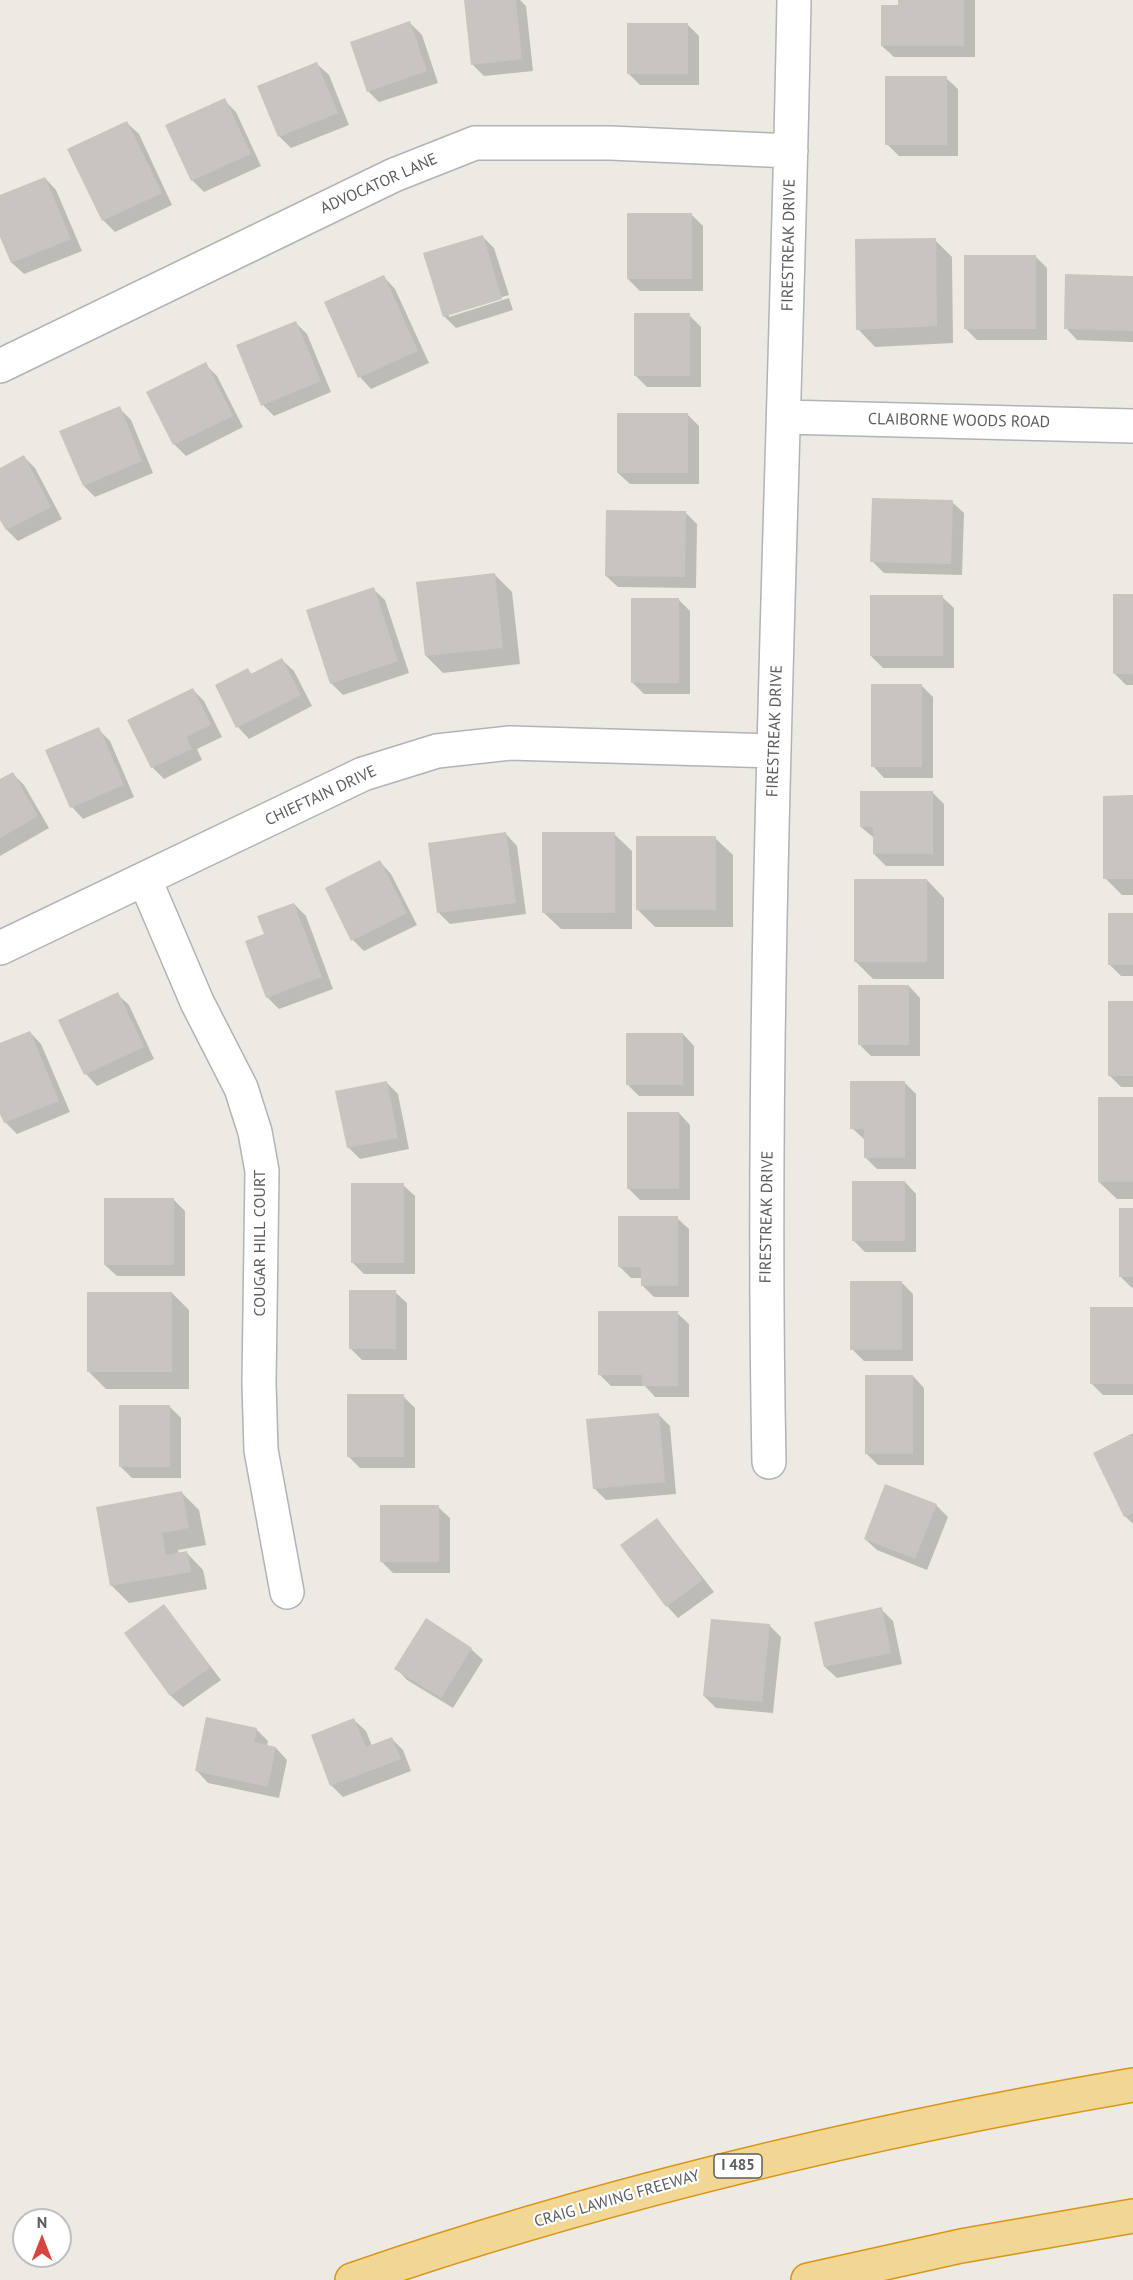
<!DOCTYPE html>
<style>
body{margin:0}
#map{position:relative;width:1133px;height:2280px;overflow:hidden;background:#eceae3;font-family:"PT Sans",sans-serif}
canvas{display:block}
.north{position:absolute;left:12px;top:2208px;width:60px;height:60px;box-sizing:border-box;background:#fff;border:2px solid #bdbfc0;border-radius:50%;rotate:0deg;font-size:16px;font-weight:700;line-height:24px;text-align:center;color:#5b5e62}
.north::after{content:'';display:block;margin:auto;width:21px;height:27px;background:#d7453e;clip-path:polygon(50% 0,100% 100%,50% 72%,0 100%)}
</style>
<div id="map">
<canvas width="1133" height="2280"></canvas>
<div class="north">N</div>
</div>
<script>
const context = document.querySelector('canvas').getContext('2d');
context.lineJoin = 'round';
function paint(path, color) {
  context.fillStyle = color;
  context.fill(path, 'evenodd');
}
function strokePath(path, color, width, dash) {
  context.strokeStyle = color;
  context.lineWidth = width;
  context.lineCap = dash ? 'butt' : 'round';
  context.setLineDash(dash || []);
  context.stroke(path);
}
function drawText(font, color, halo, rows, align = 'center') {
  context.font = font + ' "PT Sans",sans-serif';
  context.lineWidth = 4.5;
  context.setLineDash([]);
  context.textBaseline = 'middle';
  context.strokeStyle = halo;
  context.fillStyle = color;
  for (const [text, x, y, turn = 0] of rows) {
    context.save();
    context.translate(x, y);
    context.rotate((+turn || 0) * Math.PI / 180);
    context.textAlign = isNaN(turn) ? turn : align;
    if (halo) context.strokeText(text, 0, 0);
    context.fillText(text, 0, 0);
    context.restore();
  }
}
const shadow = new Path2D(`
 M466,0H520L526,6L533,71L484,76L472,64Z
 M899,0H975V57H894L882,46L899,6Z
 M410,23L422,35L438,83L379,102L368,91Z
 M688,25L699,36V85H640L628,73Z
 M317,64L329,75L349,125L291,148L280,137L259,86Z
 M946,78L958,89V156H899L887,144Z
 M224,100L236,112L261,166L204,192L192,180Z
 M127,123L139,134L172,205L115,232L103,220Z
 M45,178L56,190L82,251L24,274L12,263L0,233V197Z
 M691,214L703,226V291H640L628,279Z
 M483,237L494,248L509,295L449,313V317L509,298L513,310L456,328L444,316Z
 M935,240L952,257L953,343L875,347L858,329Z
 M1035,256L1047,268V340H977L965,328Z
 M384,277L395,289L429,363L371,389L360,377L326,303Z
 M1133,278V342L1077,340L1066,328Z
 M689,315L701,327V387H647L635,375Z
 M296,323L307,334L331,392L274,416L263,405Z
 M205,364L217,376L243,427L186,456L174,444L148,393Z
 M119,408L131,420L153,473L95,497L84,486Z
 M688,415L699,426V484H630L618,473Z
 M24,457L35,468L62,519L18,541L7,530L0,517V469Z
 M952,502L964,513L962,575L884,573L872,561Z
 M685,512L697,524L696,588L618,587L606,576Z
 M495,575L512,592L520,664L443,673L426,656Z
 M373,589L385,600L409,673L343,695L331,683Z
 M1133,596V685H1126L1114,673Z
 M942,597L954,608V668H883L871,656Z
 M679,600L690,611V694H644L632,682Z
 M282,660L294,671L312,706L249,739L238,727L248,670L253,675Z
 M921,685L933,697V778H884L873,766Z
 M193,690L204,701L222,737L197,749L202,760L164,779L152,767Z
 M98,729L110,741L134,797L83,819L72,807Z
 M13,774L24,785L49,828L0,856V781Z
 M932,792L944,804V866H886L874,854V838L861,827Z
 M1133,797V895H1122L1105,878Z
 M506,834L517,846L526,914L450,924L439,913Z
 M614,834L632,851V929H561L543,912Z
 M715,838L733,855V927H655L638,910Z
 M380,862L391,874L417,925L364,951L353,940Z
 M927,880L944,898V979H873L856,962Z
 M294,904L306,916L333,989L279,1009L267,997L266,934Z
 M1133,914V976H1121L1109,964Z
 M909,986L920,998V1056H871L860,1045Z
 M117,994L129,1005L154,1059L97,1086L86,1074L60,1021Z
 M1133,1003V1087H1121L1109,1075Z
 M30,1032L41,1044L70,1112L17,1134L5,1122L0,1110V1045Z
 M683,1034L694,1046V1096H639L627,1084Z
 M387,1083L398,1094L409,1149L360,1159L348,1147Z
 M905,1083L916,1094V1169H877L865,1157V1140L852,1128Z
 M1133,1099V1199H1117L1099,1182Z
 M679,1113L690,1125V1200H640L628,1188Z
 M905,1182L916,1194V1252H865L853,1240Z
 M403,1185L415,1196V1274H364L352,1262Z
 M173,1199L185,1211V1276H117L105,1265Z
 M1133,1210V1288H1132L1121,1277Z
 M677,1218L689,1229V1297H654L643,1286V1278H631L619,1266Z
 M901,1282L913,1294V1361H864L852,1349Z
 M395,1292L407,1303V1360H362L350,1348Z
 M172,1293L189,1310V1389H106L89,1372Z
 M1133,1309V1395H1103L1091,1383Z
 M677,1313L689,1324V1397H655L645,1386H611L599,1374Z
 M913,1376L924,1388V1465H878L866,1453Z
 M403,1396L415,1408V1468H360L349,1457Z
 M169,1406L181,1418V1478H132L120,1466Z
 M658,1414L670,1426L676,1494L606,1500L594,1488Z
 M1133,1435V1524L1125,1516Z
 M182,1493L199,1510L206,1545L178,1550L179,1554L186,1552L203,1570L207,1589L129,1603L112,1586L97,1509Z
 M936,1505L948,1517L927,1570L877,1550L865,1539Z
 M438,1507L450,1518V1573H393L381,1561Z
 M657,1519L714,1592L678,1618L667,1606Z
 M164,1606L221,1680L183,1707L171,1696L126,1633Z
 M881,1609L893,1621L902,1664L837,1678L825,1667Z
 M769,1625L781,1637L773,1713L716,1708L704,1696Z
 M471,1649L483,1660L453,1708L407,1680L396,1668Z
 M354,1720L366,1731L372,1746L392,1739L403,1750L411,1771L343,1797L331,1785Z
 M256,1729L268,1741L267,1746L276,1748L287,1760L279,1798L208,1783L197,1771Z`);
const building = new Path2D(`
 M464,0H516L522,59L471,65Z
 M898,0H964V46H881V5H898Z
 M410,21L427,71L367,92L350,42Z
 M627,23H688V74H627Z
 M317,62L338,113L278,137L257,86Z
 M885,76H947V145H885Z
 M225,98L251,154L191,181L165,125Z
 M127,121L162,193L102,221L67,149Z
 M45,177L71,239L11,263L0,237V195Z
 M627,213H692V279H627Z
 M483,235L502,299L443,317L423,253Z
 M936,238L937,326L856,330L855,239Z
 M964,255H1036V329H964Z
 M1065,274L1133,276V331L1064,329Z
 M384,275L418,351L358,378L324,302Z
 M634,313H690V376H634Z
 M296,321L321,381L261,406L236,345Z
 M206,362L233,416L173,445L146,392Z
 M120,406L142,461L83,486L59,431Z
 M617,413H688V473H617Z
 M24,455L51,507L6,530L0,520V468Z
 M872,498L953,500L951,564L870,562Z
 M606,510L686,511L685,577L605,576Z
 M495,573L503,648L425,656L416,582Z
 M374,587L398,661L330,684L306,610Z
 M1113,594H1133V674H1113Z
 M870,595H943V656H870Z
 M631,598H679V683H631Z
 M282,658L301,695L236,728L215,685L248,668L251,674Z
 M871,684H922V767H871Z
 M193,688L211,725L186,737L192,749L151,768L127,720Z
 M99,727L124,785L70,808L45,750Z
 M13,772L38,816L0,838V779Z
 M860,791H933V854H873V827H860Z
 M1133,795V879H1103V796Z
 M506,832L516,903L437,913L428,843Z
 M542,832H615V913H542Z
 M636,836H716V910H636Z
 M380,860L407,913L351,941L325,888Z
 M854,879H927V962H854Z
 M294,903L322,977L266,998L245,941L264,934L257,916Z
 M1108,913H1133V965H1108Z
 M858,985H909V1045H858Z
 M118,992L144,1047L84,1075L58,1020Z
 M1108,1001H1133V1076H1108Z
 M30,1031L59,1101L4,1123L0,1114V1043Z
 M626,1033H683V1085H626Z
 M387,1081L398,1138L347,1148L335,1091Z
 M850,1081H905V1158H864V1129H850Z
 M1098,1097H1133V1182H1098Z
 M627,1112H679V1189H627Z
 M852,1181H905V1241H852Z
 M351,1183H404V1263H351Z
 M104,1198H174V1265H104Z
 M1119,1208H1133V1277H1119Z
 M618,1216H678V1286H641V1267H618Z
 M850,1281H902V1350H850Z
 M349,1290H396V1349H349Z
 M87,1292H172V1372H87Z
 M1090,1307H1133V1384H1090Z
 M598,1311H678V1386H642V1375H598Z
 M865,1375H913V1454H865Z
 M347,1394H404V1457H347Z
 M119,1405H170V1467H119Z
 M659,1413L665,1482L593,1489L586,1419Z
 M1133,1433V1513L1124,1517L1093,1453Z
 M885,1484L937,1504L915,1559L864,1539Z
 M182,1491L189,1528L162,1533L166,1555L187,1551L191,1572L110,1586L96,1507Z
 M380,1505H439V1562H380Z
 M657,1518L703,1580L666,1607L620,1545Z
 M164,1604L211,1667L170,1696L124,1633Z
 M882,1607L891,1653L824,1667L814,1622Z
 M426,1618L472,1648L441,1698L394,1669Z
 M711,1619L770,1624L762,1702L703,1696Z
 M206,1717L257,1728L254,1742L276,1747L268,1787L195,1771Z
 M354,1718L366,1747L392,1737L401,1759L330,1786L311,1735Z`);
const street = new Path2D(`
 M0,366L394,175L475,143H610L791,151
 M785,417L1133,426
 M145,880L197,1002L241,1088L255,1132L262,1171L259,1383L261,1450L287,1592
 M0,948L363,774L437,751L510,743L774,751
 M769,1462C759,974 785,487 794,0`);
const highway = new Path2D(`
 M352,2280C606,2192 868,2131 1133,2085
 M808,2280L961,2246L1133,2216`);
const shields = [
 [738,2166,48]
];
const shieldNames = [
 ["I 485",738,2166]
];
const streetNames = [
 ["ADVOCATOR LANE",379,184,-24],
 ["FIRESTREAK DRIVE",789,245,-89],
 ["CLAIBORNE WOODS ROAD",959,421,1],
 ["FIRESTREAK DRIVE",775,731,-88],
 ["CHIEFTAIN DRIVE",321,796,-25],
 ["FIRESTREAK DRIVE",767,1217,-89],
 ["COUGAR HILL COURT",260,1243,-90],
 ["CRAIG LAWING FREEWAY",617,2199,-16]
];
paint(shadow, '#0003');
paint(building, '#c8c4c0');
strokePath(street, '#b0b3b7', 36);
strokePath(highway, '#d89517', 36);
strokePath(street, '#fff', 33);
strokePath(highway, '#f2d794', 33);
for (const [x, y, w] of shields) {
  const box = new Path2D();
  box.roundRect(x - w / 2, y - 12, w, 24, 4.5);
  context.fillStyle = '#fff';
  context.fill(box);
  strokePath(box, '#5b5e62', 1.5);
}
drawText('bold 15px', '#5b5e62', null, shieldNames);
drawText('16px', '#5b5e62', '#fff', streetNames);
</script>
